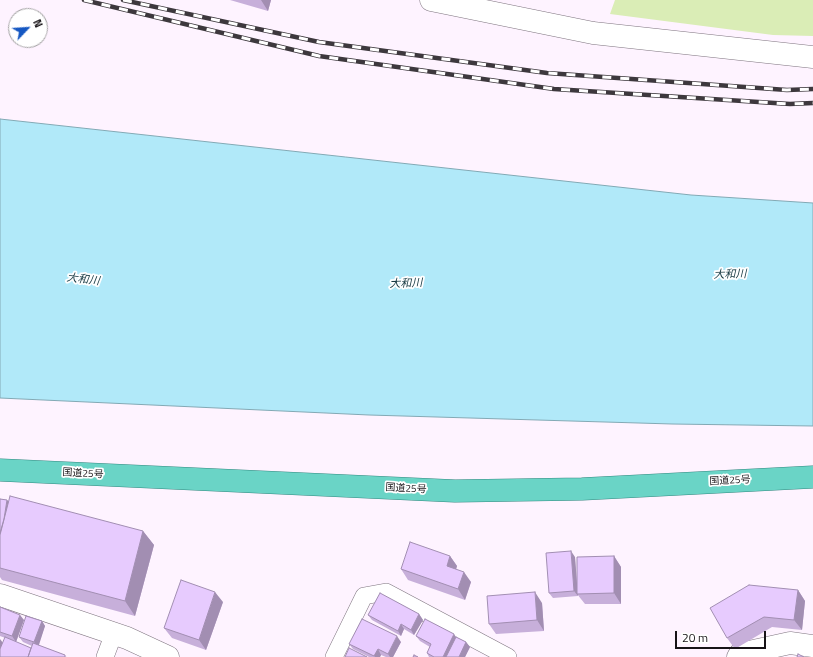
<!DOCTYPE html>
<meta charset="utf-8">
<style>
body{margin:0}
#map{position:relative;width:813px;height:657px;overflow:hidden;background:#fef3ff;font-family:"Titillium Web",sans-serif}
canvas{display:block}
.north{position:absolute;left:8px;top:8px;width:40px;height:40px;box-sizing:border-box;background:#fff;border:1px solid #a2a1a2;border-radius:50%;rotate:65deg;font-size:11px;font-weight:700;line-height:16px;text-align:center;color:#171317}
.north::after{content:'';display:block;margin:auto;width:14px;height:18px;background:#1557c2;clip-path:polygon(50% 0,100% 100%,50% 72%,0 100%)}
.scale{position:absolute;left:675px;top:631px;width:91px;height:18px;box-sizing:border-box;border:2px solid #171317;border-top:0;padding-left:5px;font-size:12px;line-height:14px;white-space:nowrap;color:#171317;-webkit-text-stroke:3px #fff;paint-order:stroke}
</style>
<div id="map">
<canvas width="813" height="657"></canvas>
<div class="north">N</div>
<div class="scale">20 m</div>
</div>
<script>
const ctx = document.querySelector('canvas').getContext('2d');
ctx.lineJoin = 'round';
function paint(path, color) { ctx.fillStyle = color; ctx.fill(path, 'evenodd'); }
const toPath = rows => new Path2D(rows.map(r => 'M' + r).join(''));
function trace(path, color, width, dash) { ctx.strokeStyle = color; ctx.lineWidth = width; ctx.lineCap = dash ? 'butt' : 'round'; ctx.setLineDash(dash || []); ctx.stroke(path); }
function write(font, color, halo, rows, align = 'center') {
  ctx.font = font + ' "Titillium Web","Noto Sans JP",sans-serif'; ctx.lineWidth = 3.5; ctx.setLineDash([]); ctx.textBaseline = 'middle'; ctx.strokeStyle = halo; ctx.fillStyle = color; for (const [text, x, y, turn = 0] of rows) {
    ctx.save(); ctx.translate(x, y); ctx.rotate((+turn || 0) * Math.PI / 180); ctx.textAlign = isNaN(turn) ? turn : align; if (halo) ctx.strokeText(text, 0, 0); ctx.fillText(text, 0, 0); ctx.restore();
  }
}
paint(toPath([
 [615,0,813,0,813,36,773,35,610,14]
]), '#daedb6');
const water = toPath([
 [0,119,691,195,813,203,813,426,672,424,369,415,0,398,0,119]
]);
paint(water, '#b1e9f9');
trace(water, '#83a9b5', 1);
const service = toPath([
 [105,657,114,633],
 [334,657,364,596,386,592,508,657]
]);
const minor = toPath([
 [431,0,593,33,813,57],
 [0,595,127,638,168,657],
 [738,657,740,654,790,643,813,646]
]);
const trunk = toPath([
 [0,470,455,491,582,489,813,477]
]);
trace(service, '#7e747f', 18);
trace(minor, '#7e747f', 23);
trace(trunk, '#348980', 23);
trace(service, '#fff', 17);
trace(minor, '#fff', 22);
trace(trunk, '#6ad4c6', 22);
const rail = toPath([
 [84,0,319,56,554,89,790,104,813,103],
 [123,0,319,42,547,73,787,90,813,89]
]);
trace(rail, '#3d383d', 4.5);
trace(rail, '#fff', 3, [9]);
paint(toPath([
 [230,0,271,0,268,11],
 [0,499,7,500,9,502,143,531,154,545,135,616,2,580,0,577],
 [450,556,457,566,456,569,471,582,465,600,408,580,401,569],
 [614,556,621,567,621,604,585,604,577,594,578,596,553,598,549,593,575,557,577,593],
 [798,590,805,601,802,630,772,627,735,649,727,638],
 [223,602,206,650,172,638,164,628],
 [542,603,544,631,496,634,489,624],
 [0,607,24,620,16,642,0,636],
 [419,614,423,620,414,635,404,629,401,636,372,620,368,615],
 [42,621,45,626,38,645,67,657,3,643,31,648,32,646,23,642,19,637],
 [416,636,456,637,466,642,470,647,465,657,429,657,427,653,430,647,420,641],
 [401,642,393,657,386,657,381,655,380,657,369,657,353,649,349,644]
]), '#c7afda');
paint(toPath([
 [261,0,271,0,268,11],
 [7,500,11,505,2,533],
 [143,531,154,545,135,616,125,601],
 [571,551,575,557,578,596,574,591],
 [450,556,457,566,454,576,447,566],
 [614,556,621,567,621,604,614,593],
 [464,572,471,582,465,600,458,589],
 [798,590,805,601,802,630,794,620],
 [215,592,223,602,206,650,199,640],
 [535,592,542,603,544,631,537,620],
 [419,614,423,620,414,635,411,630],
 [20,615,24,620,16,642,12,636],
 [42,621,45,626,38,648,34,642],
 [401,624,404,629,401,636,398,631],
 [454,634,458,640,449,657,443,657],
 [397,636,401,642,393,657,390,657,388,654],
 [0,639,3,643,0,650],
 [466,642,470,647,465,657,459,657],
 [378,649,381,655,380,657,375,657,374,656]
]), '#a28eb2');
const building = toPath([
 [10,496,143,531,125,601,0,568,0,535,10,496],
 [0,499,7,500,4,519,0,533,0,499],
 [410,542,450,556,447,566,464,572,458,589,401,569,410,542],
 [571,551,574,591,549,593,546,553,571,551],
 [614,556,614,593,577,594,577,557,614,556],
 [181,580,215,592,199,640,164,628,181,580],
 [749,585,798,590,794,620,764,617,727,638,710,608,749,585],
 [535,592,537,620,489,624,487,596,535,592],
 [380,593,419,614,411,630,401,624,398,631,368,615,380,593],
 [0,607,20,615,12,636,0,632,0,607],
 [26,616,42,621,34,642,19,637,26,616],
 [362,619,397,636,388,654,378,649,374,656,349,644,362,619],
 [425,619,454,634,443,657,434,657,427,653,431,644,416,636,425,619],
 [5,637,31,648,28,657,0,657,0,649,5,637],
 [456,637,466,642,459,657,446,657,456,637],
 [33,643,65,655,65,657,28,657,33,643],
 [349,648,367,657,345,657,349,648],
 [798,654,804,657,797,657,798,654],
 [414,655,418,657,413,657,414,655]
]);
paint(building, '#e7cbfe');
trace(building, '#a28eb2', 1);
write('10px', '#171317', '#fff', [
 ["国道25号",83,474,3],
 ["国道25号",730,481,-3],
 ["国道25号",406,489,3]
]);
write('italic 11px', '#173942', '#fff', [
 ["大和川",730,275,-1],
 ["大和川",83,280,7],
 ["大和川",406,284,-2]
]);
</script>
